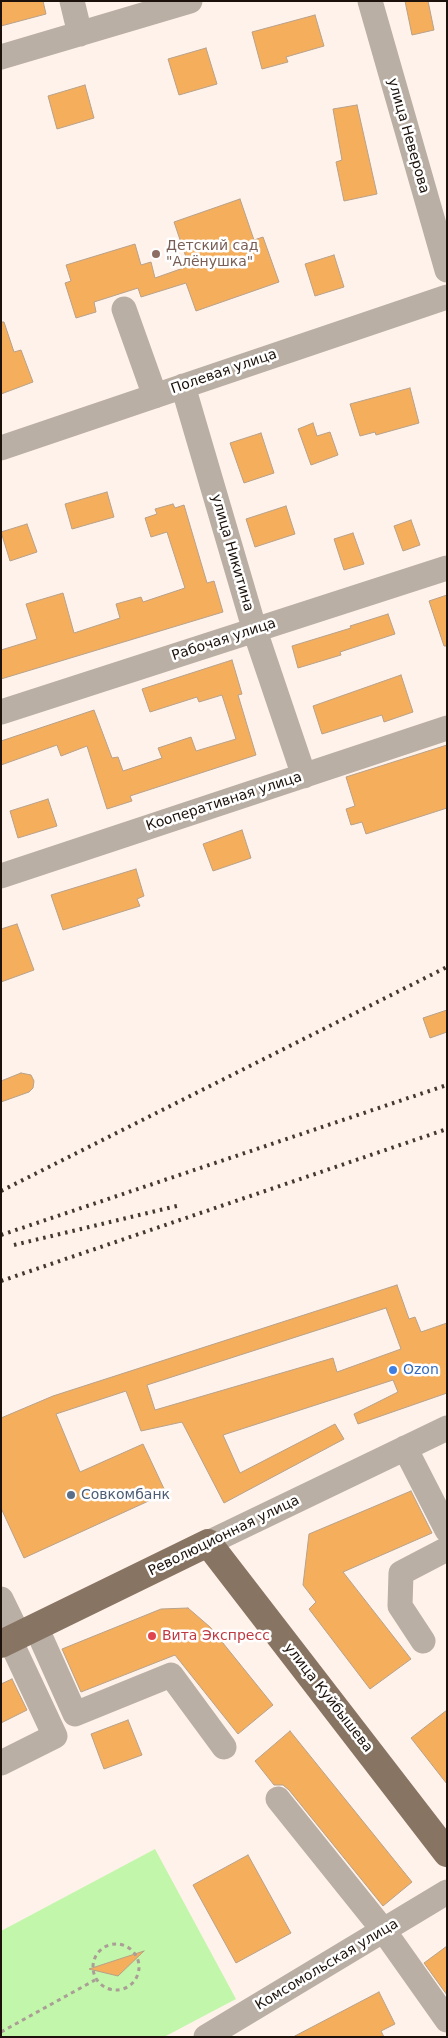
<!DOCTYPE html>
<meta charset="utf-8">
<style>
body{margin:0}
#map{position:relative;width:448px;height:2038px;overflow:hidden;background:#fff2ea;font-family:"DejaVu Sans",sans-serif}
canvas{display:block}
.frame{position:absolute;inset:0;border:2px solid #1c120b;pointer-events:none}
</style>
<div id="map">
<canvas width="448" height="2038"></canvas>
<div class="frame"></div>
</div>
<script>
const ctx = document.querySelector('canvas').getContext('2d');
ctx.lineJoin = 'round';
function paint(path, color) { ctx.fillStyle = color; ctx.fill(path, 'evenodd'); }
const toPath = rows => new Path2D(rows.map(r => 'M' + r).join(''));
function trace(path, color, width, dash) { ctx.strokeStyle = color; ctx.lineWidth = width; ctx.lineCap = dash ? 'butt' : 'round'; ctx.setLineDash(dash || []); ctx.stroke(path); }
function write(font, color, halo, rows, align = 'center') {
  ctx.font = font + ' "DejaVu Sans",sans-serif'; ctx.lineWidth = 5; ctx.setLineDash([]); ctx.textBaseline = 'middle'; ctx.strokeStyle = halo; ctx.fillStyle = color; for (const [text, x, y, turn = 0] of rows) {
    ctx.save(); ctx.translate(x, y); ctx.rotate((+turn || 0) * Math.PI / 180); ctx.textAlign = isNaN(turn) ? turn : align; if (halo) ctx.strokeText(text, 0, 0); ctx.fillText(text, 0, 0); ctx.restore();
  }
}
paint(toPath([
 [155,1849,236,1999,164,2037,1,2037,1,1931]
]), '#c2f7ab');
const building = toPath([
 [1,1,43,1,46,14,1,26,1,1],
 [405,1,428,1,434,30,412,35,405,1],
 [315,15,324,46,286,57,288,62,262,69,252,32,315,15],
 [206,48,217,84,179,95,168,59,206,48],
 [85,85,94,118,57,129,48,96,85,85],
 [357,105,377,194,344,201,336,162,342,160,333,109,357,105],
 [240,199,254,240,263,237,279,282,196,311,186,283,141,297,138,288,94,302,96,312,76,318,65,283,71,281,66,265,135,244,141,265,151,262,155,278,189,266,174,222,240,199],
 [334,255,344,287,315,296,305,264,334,255],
 [1,322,4,322,14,352,21,350,33,382,1,394,1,322],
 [410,388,419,423,376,435,375,432,360,436,350,404,410,388],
 [313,423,317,436,330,432,338,455,311,465,298,429,313,423],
 [261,433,274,473,244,483,230,443,261,433],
 [107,492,114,517,72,529,65,504,107,492],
 [173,504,175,508,184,505,207,583,214,581,223,612,1,679,1,650,37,639,26,604,63,593,74,633,120,618,116,604,141,597,143,602,185,588,167,532,151,537,145,518,157,514,155,509,173,504],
 [286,506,295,534,255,547,246,519,286,506],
 [411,520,420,545,403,551,394,526,411,520],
 [27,524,37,552,10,561,1,532,27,524],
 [353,533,364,564,344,570,334,539,353,533],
 [447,595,447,646,444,646,429,601,447,595],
 [388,614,395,634,340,652,341,655,298,668,292,646,351,628,350,626,388,614],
 [232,660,242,694,238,695,256,755,130,796,132,801,107,809,87,746,61,756,57,745,1,765,1,741,94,710,112,758,118,757,123,771,162,758,158,748,191,737,196,751,236,739,222,695,199,702,197,697,150,712,142,689,232,660],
 [401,675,413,712,384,722,382,715,322,734,313,706,401,675],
 [447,745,447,808,366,834,362,822,351,825,346,809,355,806,346,777,447,745],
 [48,799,57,826,18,838,10,811,48,799],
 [242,830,251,858,213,871,203,844,242,830],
 [136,869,144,896,137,899,140,906,63,930,51,895,136,869],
 [17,924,34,970,1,982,1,929,17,924],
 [447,1010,447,1032,430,1038,423,1018,447,1010],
 [21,1073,31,1075,34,1081,33,1088,29,1092,1,1102,1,1081,21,1073],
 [397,1285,409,1319,415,1317,421,1332,447,1323,447,1393,358,1424,354,1414,398,1392,393,1380,223,1435,240,1473,335,1424,344,1439,224,1503,182,1422,141,1431,126,1391,56,1414,80,1472,143,1444,166,1493,24,1558,1,1508,1,1418,53,1396,397,1285],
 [386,1308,401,1349,337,1372,333,1358,155,1410,147,1385,386,1308],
 [411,1491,432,1533,343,1572,411,1659,370,1689,309,1609,316,1602,303,1585,309,1534,411,1491],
 [188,1608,210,1627,273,1705,238,1734,175,1655,81,1692,62,1649,161,1609,188,1608],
 [12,1679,27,1710,1,1723,1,1684,12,1679],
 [447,1710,447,1784,411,1738,447,1710],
 [128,1720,142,1755,104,1769,91,1734,128,1720],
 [290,1731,412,1882,383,1906,289,1790,283,1785,274,1785,255,1761,290,1731],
 [248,1855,291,1933,236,1963,193,1885,248,1855],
 [447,1946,447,1995,424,1963,447,1946],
 [144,1951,118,1976,89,1969,144,1951],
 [379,1992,395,2024,381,2031,384,2037,293,2037,379,1992]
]);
paint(building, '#f5ae5c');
trace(building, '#b8a18a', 1);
trace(toPath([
 '93 1967a23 23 0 1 1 46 0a23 23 0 1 1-46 0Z',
 [1,2032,95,1980]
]), '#aa9e96', 3, [4, 4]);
trace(toPath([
 [72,1,80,34],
 [370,1,447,270],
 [1,57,190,1],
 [124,309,155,396],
 [183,386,255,631,304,776],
 [1,448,447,297],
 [1,712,447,568],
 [1,876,447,728],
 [405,1448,447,1530],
 [208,1543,447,1428],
 [1,1599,19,1636],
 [36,1627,75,1714,171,1675,224,1747],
 [423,1641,400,1606,401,1573,447,1549],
 [1,1763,55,1736,10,1640],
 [278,1799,384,1931,447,2020],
 [206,2037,447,1892]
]), '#baafa4', 25);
trace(toPath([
 [1,1644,208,1543,447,1853]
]), '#887462', 28);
trace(toPath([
 [1,1191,447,967],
 [1,1235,447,1085],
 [14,1245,181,1205],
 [1,1281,447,1129]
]), '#433931', 4, [2.5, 5]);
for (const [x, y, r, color] of [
 [156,254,5,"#8d6e63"],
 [393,1370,5,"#3f7fe0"],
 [71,1495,5,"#5c6f8a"],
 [152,1636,5,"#e0444e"]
]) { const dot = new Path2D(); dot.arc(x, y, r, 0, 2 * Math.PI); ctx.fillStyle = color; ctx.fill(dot); trace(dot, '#fff', 2); }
write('14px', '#1c120b', '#fff', [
 ["улица Неверова",408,136,74],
 ["Полевая улица",224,372,-19],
 ["улица Никитина",232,553,74],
 ["Рабочая улица",224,640,-18],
 ["Кооперативная улица",224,802,-18],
 ["Революционная улица",224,1536,-26],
 ["улица Куйбышева",328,1698,52],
 ["Комсомольская улица",327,1965,-31]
]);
write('14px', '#785e54', '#fff', [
 ["Детский сад",166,246],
 ["\"Алёнушка\"",166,262]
], 'left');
write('14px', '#366cbe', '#fff', [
 ["Ozon",403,1370]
], 'left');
write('14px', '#4e5e75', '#fff', [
 ["Совкомбанк",81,1495]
], 'left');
write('14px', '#be3a42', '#fff', [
 ["Вита Экспресс",162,1636]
], 'left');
</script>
